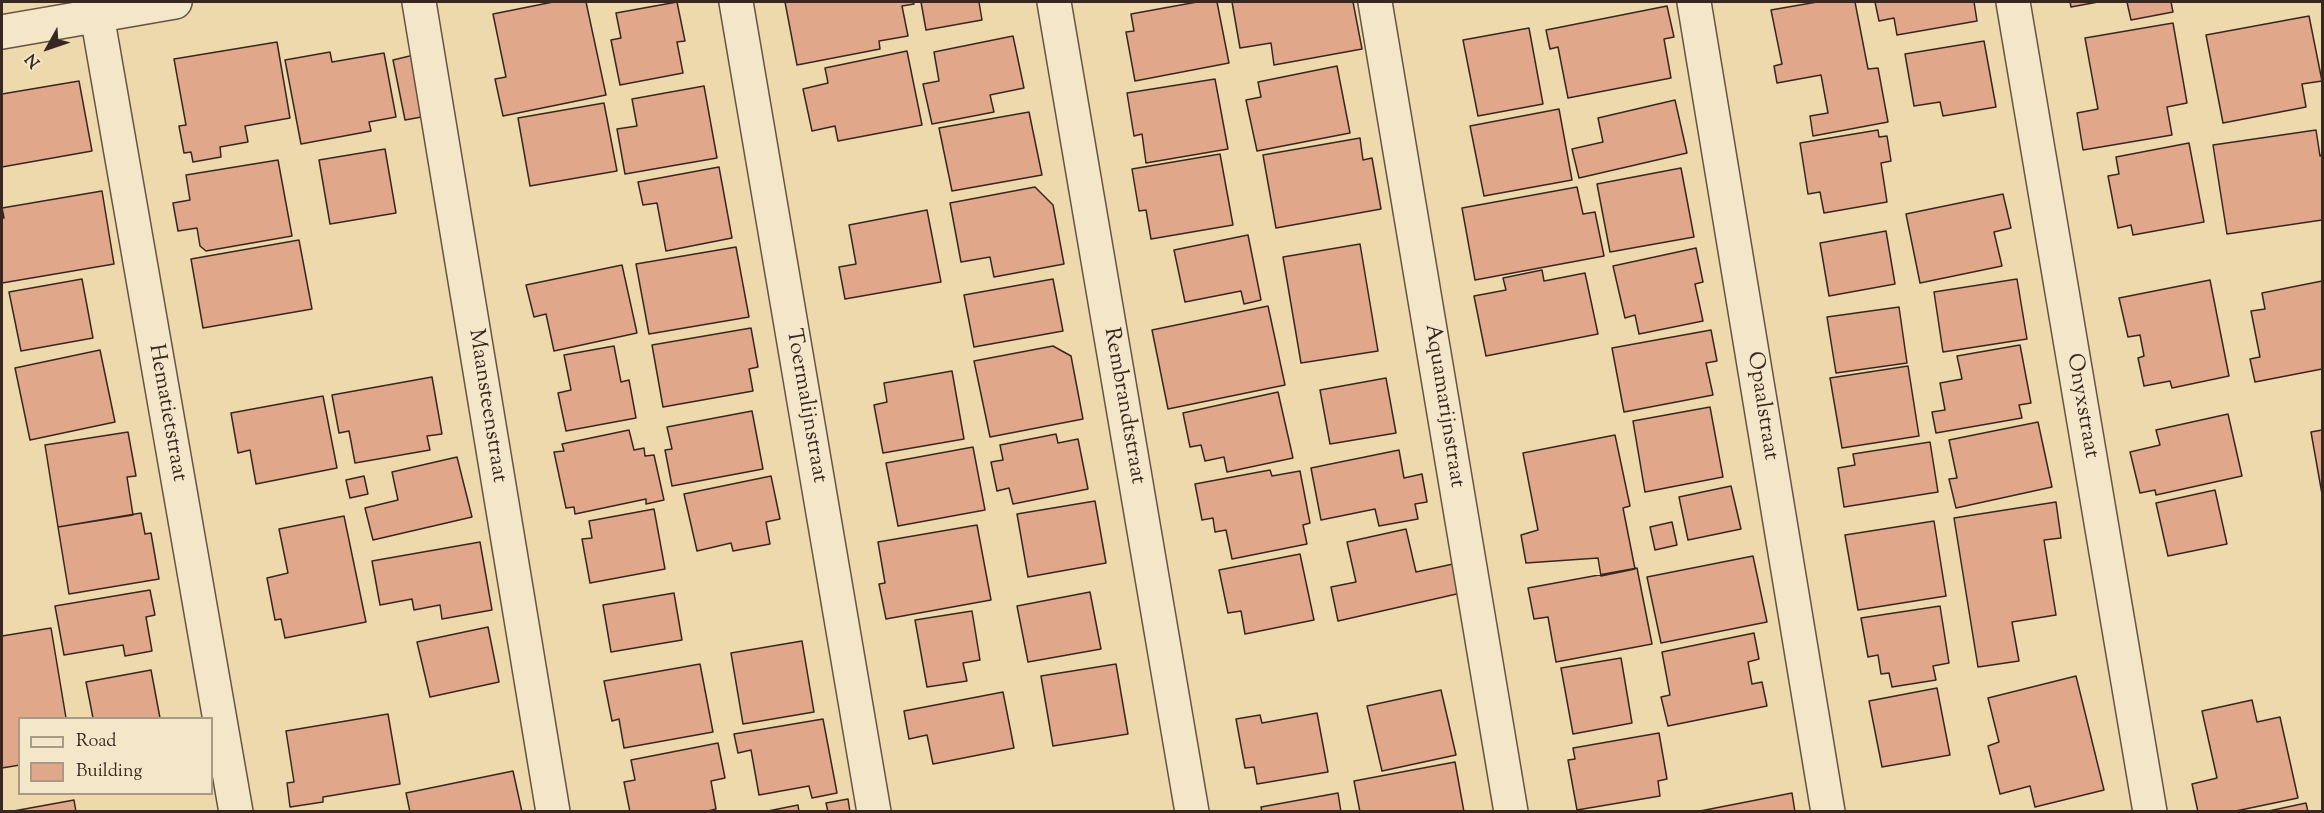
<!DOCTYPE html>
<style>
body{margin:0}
#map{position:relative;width:2324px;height:813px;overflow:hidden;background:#eed9ac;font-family:"Sorts Mill Goudy",serif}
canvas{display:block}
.frame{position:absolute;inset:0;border:3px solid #382720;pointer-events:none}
.legend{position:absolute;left:18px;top:717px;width:195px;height:78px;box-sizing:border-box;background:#f4e6c9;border:2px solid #a99a85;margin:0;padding:8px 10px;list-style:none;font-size:18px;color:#382720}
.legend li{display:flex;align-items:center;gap:12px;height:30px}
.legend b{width:30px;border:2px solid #a99a85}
.north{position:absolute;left:18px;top:18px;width:60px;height:60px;-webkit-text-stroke:4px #f4e6c9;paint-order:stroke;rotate:230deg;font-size:16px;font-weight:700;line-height:24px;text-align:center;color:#382720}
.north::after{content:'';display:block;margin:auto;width:21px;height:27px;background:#382720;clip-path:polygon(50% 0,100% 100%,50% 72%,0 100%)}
</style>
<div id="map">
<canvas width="2324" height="813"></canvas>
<div class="frame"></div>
<ul class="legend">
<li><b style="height:8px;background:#f4e6c9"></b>Road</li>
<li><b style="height:16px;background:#e0a78a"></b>Building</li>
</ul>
<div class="north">N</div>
</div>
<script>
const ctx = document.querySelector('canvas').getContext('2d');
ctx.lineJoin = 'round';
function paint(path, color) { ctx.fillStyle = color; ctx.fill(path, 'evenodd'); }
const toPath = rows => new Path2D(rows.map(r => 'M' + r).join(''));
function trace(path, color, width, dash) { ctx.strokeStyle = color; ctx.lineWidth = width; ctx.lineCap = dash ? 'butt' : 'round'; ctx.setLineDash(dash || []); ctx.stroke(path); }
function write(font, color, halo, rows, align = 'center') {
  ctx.font = font + ' "Sorts Mill Goudy",serif'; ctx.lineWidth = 5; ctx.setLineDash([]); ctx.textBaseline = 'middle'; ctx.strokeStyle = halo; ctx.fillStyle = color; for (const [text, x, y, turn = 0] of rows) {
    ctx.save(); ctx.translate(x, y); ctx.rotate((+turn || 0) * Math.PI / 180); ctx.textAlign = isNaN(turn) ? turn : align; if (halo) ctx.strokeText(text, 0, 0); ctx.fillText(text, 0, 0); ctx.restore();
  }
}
const building = toPath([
 [553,2,586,2,606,95,503,116,495,79,506,77,493,14,553,2],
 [677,2,685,41,677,42,683,73,620,85,611,40,621,38,616,13,677,2],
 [785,2,913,2,914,4,902,6,908,36,879,41,880,49,797,65,785,2],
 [921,2,979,2,982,20,926,30,921,2],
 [1197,2,1217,2,1229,63,1135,81,1126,32,1134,31,1131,14,1197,2],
 [1232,2,1353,2,1362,49,1274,65,1271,43,1240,48,1232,2],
 [1817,2,1855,2,1868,69,1878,68,1888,122,1813,136,1810,116,1828,113,1821,75,1777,83,1774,66,1782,64,1771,10,1817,2],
 [1875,2,1974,2,1977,21,1897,35,1894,18,1879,21,1875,2],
 [2070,2,2098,2,2071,7,2070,2],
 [2127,2,2171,2,2173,12,2131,20,2127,2],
 [1667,6,1674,37,1664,39,1671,78,1568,98,1558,47,1550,49,1546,30,1667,6],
 [2309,16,2322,81,2302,84,2306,107,2223,123,2206,35,2309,16],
 [2173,23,2187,103,2167,107,2172,135,2083,150,2077,113,2098,109,2085,38,2173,23],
 [1529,28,1543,104,1478,116,1463,40,1529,28],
 [1013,36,1024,88,990,95,994,112,932,124,923,84,939,81,934,52,1013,36],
 [1984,41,1996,107,1943,116,1940,102,1914,106,1905,54,1984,41],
 [277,42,290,118,245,126,248,142,220,147,221,157,193,162,191,152,184,153,179,126,186,125,174,59,277,42],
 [907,51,922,125,838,141,835,126,812,131,803,89,828,83,825,68,907,51],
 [330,52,332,62,384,53,396,117,369,122,371,131,301,144,285,60,330,52],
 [414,55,427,116,405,120,393,60,414,55],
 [1337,66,1350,133,1257,151,1246,100,1261,97,1258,82,1337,66],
 [1215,79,1228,149,1146,163,1142,134,1134,136,1127,93,1215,79],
 [79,81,92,151,2,167,2,94,79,81],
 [704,86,717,158,625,174,617,129,637,126,632,99,704,86],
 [1675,100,1687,153,1579,178,1572,149,1603,142,1598,118,1675,100],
 [604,103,617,171,530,186,518,118,604,103],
 [1559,109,1572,180,1484,196,1470,126,1559,109],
 [1029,112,1042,175,952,191,939,128,1029,112],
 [1878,130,1879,137,1887,136,1891,161,1881,163,1887,202,1824,213,1820,192,1808,194,1800,143,1878,130],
 [2316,130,2320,156,2322,155,2322,220,2227,234,2213,145,2316,130],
 [1360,138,1363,160,1372,158,1381,209,1276,228,1263,155,1360,138],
 [2189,143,2204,222,2133,235,2131,225,2118,228,2108,176,2119,174,2116,157,2189,143],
 [385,149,396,213,330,224,319,160,385,149],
 [1220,154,1233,225,1151,239,1146,210,1139,211,1132,169,1220,154],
 [278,160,292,236,206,251,200,246,197,228,178,231,173,203,190,200,186,175,278,160],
 [719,167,732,238,666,251,657,203,643,205,638,182,719,167],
 [1681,168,1694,237,1610,252,1597,184,1681,168],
 [1035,187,1053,205,1064,264,994,277,990,257,961,262,950,203,1035,187],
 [1577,187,1583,214,1595,212,1604,256,1475,280,1462,208,1577,187],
 [102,191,114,264,2,283,2,218,4,218,2,208,102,191],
 [2003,194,2011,228,1994,232,2002,266,1920,283,1906,214,2003,194],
 [927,210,941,282,845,299,839,267,856,264,849,225,927,210],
 [1886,231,1895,284,1829,296,1820,243,1886,231],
 [1248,235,1261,300,1244,304,1241,291,1185,302,1174,250,1248,235],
 [299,240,312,309,203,328,191,259,299,240],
 [1360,244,1378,351,1301,363,1283,257,1360,244],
 [736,247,749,317,649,334,636,264,736,247],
 [1696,248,1703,282,1695,284,1703,321,1639,334,1635,315,1625,318,1613,266,1696,248],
 [622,265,637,333,554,351,546,314,534,317,526,285,622,265],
 [1542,270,1544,281,1585,273,1598,334,1486,356,1474,296,1506,290,1503,278,1542,270],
 [82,279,93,338,21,351,9,292,82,279],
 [1053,279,1063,331,974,347,964,295,1053,279],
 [2017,279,2027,339,1943,352,1934,292,2017,279],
 [2210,280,2229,376,2172,388,2170,381,2144,386,2138,358,2144,356,2140,335,2128,337,2119,298,2210,280],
 [2322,281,2322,369,2255,382,2250,359,2260,357,2251,311,2265,309,2262,293,2322,281],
 [1268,306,1285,385,1168,409,1152,330,1268,306],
 [1899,307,1907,363,1836,373,1827,317,1899,307],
 [751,328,758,367,749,369,753,391,663,407,652,345,751,328],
 [1711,330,1717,361,1706,363,1713,395,1624,412,1612,348,1711,330],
 [2020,345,2031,403,2019,405,2022,418,1936,433,1932,412,1945,410,1940,383,1962,379,1957,356,2020,345],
 [614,346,621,382,629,380,636,418,566,431,558,393,571,390,564,355,614,346],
 [1053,346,1071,356,1083,419,990,437,974,361,1053,346],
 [100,350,115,422,30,440,15,368,100,350],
 [1908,366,1919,436,1842,448,1830,378,1908,366],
 [952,371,964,439,883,453,874,405,887,402,884,383,952,371],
 [432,377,442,434,427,436,430,450,355,463,349,431,339,433,332,395,432,377],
 [1386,378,1396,433,1330,444,1320,390,1386,378],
 [1278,392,1293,458,1227,472,1224,457,1205,461,1201,445,1190,447,1183,413,1278,392],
 [323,396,337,468,256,484,250,450,238,453,231,413,323,396],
 [1710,407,1723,477,1645,492,1633,421,1710,407],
 [752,411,763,469,672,486,665,450,672,449,667,427,752,411],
 [2228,414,2242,476,2156,495,2155,490,2140,493,2130,452,2160,445,2156,430,2228,414],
 [2038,422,2052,487,1956,508,1949,479,1957,478,1949,440,2038,422],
 [629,430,634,450,644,448,645,456,654,455,664,500,646,504,646,499,575,514,574,507,566,508,554,452,564,451,562,444,629,430],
 [2322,430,2322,494,2311,432,2322,430],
 [128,432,136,476,127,477,133,515,58,527,45,445,128,432],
 [1056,434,1058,443,1078,439,1088,489,1013,504,1009,488,997,491,991,462,1003,460,1000,445,1056,434],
 [1615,435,1630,506,1623,508,1635,569,1601,576,1598,558,1526,563,1521,535,1538,530,1523,453,1615,435],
 [1930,442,1938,492,1844,507,1838,468,1855,465,1853,454,1930,442],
 [973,447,985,510,898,526,886,463,973,447],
 [1399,450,1404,478,1422,474,1427,502,1415,504,1418,519,1379,526,1375,509,1321,520,1311,468,1399,450],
 [457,457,472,517,373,540,365,508,398,500,392,472,457,457],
 [1270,470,1272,476,1300,471,1310,523,1303,525,1307,544,1232,559,1226,530,1215,532,1213,518,1202,520,1195,484,1270,470],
 [364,476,368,494,350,498,346,480,364,476],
 [771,476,780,519,766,522,770,544,733,551,731,543,697,551,684,494,771,476],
 [1731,486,1741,529,1688,540,1679,497,1731,486],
 [2215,490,2227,544,2168,556,2156,503,2215,490],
 [1095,501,1106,563,1028,577,1017,514,1095,501],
 [2056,502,2061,538,2044,540,2056,615,2012,622,2019,661,1978,667,1954,518,2056,502],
 [654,509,665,569,590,583,582,539,592,538,589,521,654,509],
 [141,513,145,534,151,533,159,579,69,594,58,527,141,513],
 [344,516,366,622,285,638,281,619,275,620,267,578,288,573,279,529,344,516],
 [1934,521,1946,596,1858,610,1845,535,1934,521],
 [1672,522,1677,545,1655,550,1650,527,1672,522],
 [977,525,991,600,886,619,879,584,885,583,878,542,977,525],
 [1406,529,1416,572,1453,564,1461,593,1338,621,1331,587,1356,582,1347,542,1406,529],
 [480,542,492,610,442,619,440,605,414,610,412,599,380,605,372,561,480,542],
 [1300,554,1314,620,1245,634,1241,611,1228,613,1219,570,1300,554],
 [1753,556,1767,622,1661,643,1647,577,1753,556],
 [1637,568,1652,644,1556,662,1548,617,1534,619,1528,588,1637,568],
 [150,590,155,615,146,617,152,651,125,656,123,645,64,655,55,606,150,590],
 [1090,592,1101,649,1028,662,1017,606,1090,592],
 [674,593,682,640,611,652,603,605,674,593],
 [1940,606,1949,663,1933,666,1936,680,1892,687,1889,673,1881,674,1878,655,1868,657,1861,618,1940,606],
 [972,611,980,660,963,663,967,681,927,687,915,620,972,611],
 [488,627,499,682,430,697,417,642,488,627],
 [51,628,66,718,20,718,20,765,2,768,2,636,51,628],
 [1754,633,1759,659,1748,662,1752,684,1762,682,1767,706,1668,726,1661,697,1670,695,1662,652,1754,633],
 [802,641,814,712,743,724,731,653,802,641],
 [1621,658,1632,723,1573,734,1561,668,1621,658],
 [700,664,713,732,624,748,619,719,612,721,604,681,700,664],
 [1116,664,1128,734,1053,746,1041,676,1116,664],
 [151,670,160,718,93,718,86,682,151,670],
 [2076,676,2104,790,2035,807,2030,786,2000,794,1988,746,1999,742,1988,698,2076,676],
 [1937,688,1950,755,1882,767,1869,701,1937,688],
 [1441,690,1456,755,1382,771,1367,706,1441,690],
 [1003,692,1014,748,933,764,927,735,909,739,904,711,1003,692],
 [2252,700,2257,722,2280,717,2298,798,2231,812,2198,812,2192,784,2217,778,2202,711,2252,700],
 [1317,713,1328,772,1257,784,1254,767,1245,768,1236,719,1260,715,1262,723,1317,713],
 [388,714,400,784,323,797,323,802,290,807,287,783,294,782,286,731,388,714],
 [823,719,837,793,812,798,809,786,759,795,751,750,738,753,734,734,823,719],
 [1659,733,1667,779,1658,781,1660,796,1577,810,1568,760,1575,759,1573,748,1659,733],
 [718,743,725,778,711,781,716,809,704,812,630,812,624,782,635,780,631,760,718,743],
 [1455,762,1464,812,1360,812,1354,781,1455,762],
 [513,771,522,812,410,812,406,793,513,771],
 [1338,793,1341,812,1262,812,1261,807,1338,793],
 [1792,793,1795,812,1695,812,1792,793],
 [848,799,850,812,828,812,826,803,848,799],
 [74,800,76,812,8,812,74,800],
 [2306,803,2308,812,2264,812,2306,803],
 [798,805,799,812,763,812,798,805]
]);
paint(building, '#e0a78a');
trace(building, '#382720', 1.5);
const minor = toPath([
 [419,2,553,812],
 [736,2,874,812],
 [1054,2,1192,812],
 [1375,2,1511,812],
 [1694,2,1828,812],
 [2013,2,2150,812],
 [97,15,236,812],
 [2,32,175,2]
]);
trace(minor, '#665443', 36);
trace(minor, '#f4e6c9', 33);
write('22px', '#382720', '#f4e6c9', [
 ["Maansteenstraat",486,406,81],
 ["Toermalijnstraat",805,406,80],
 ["Rembrandtstraat",1123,406,80],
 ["Aquamarijnstraat",1443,406,81],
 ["Opaalstraat",1761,406,81],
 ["Onyxstraat",2081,406,80],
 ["Hematietstraat",166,413,80]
]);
</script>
